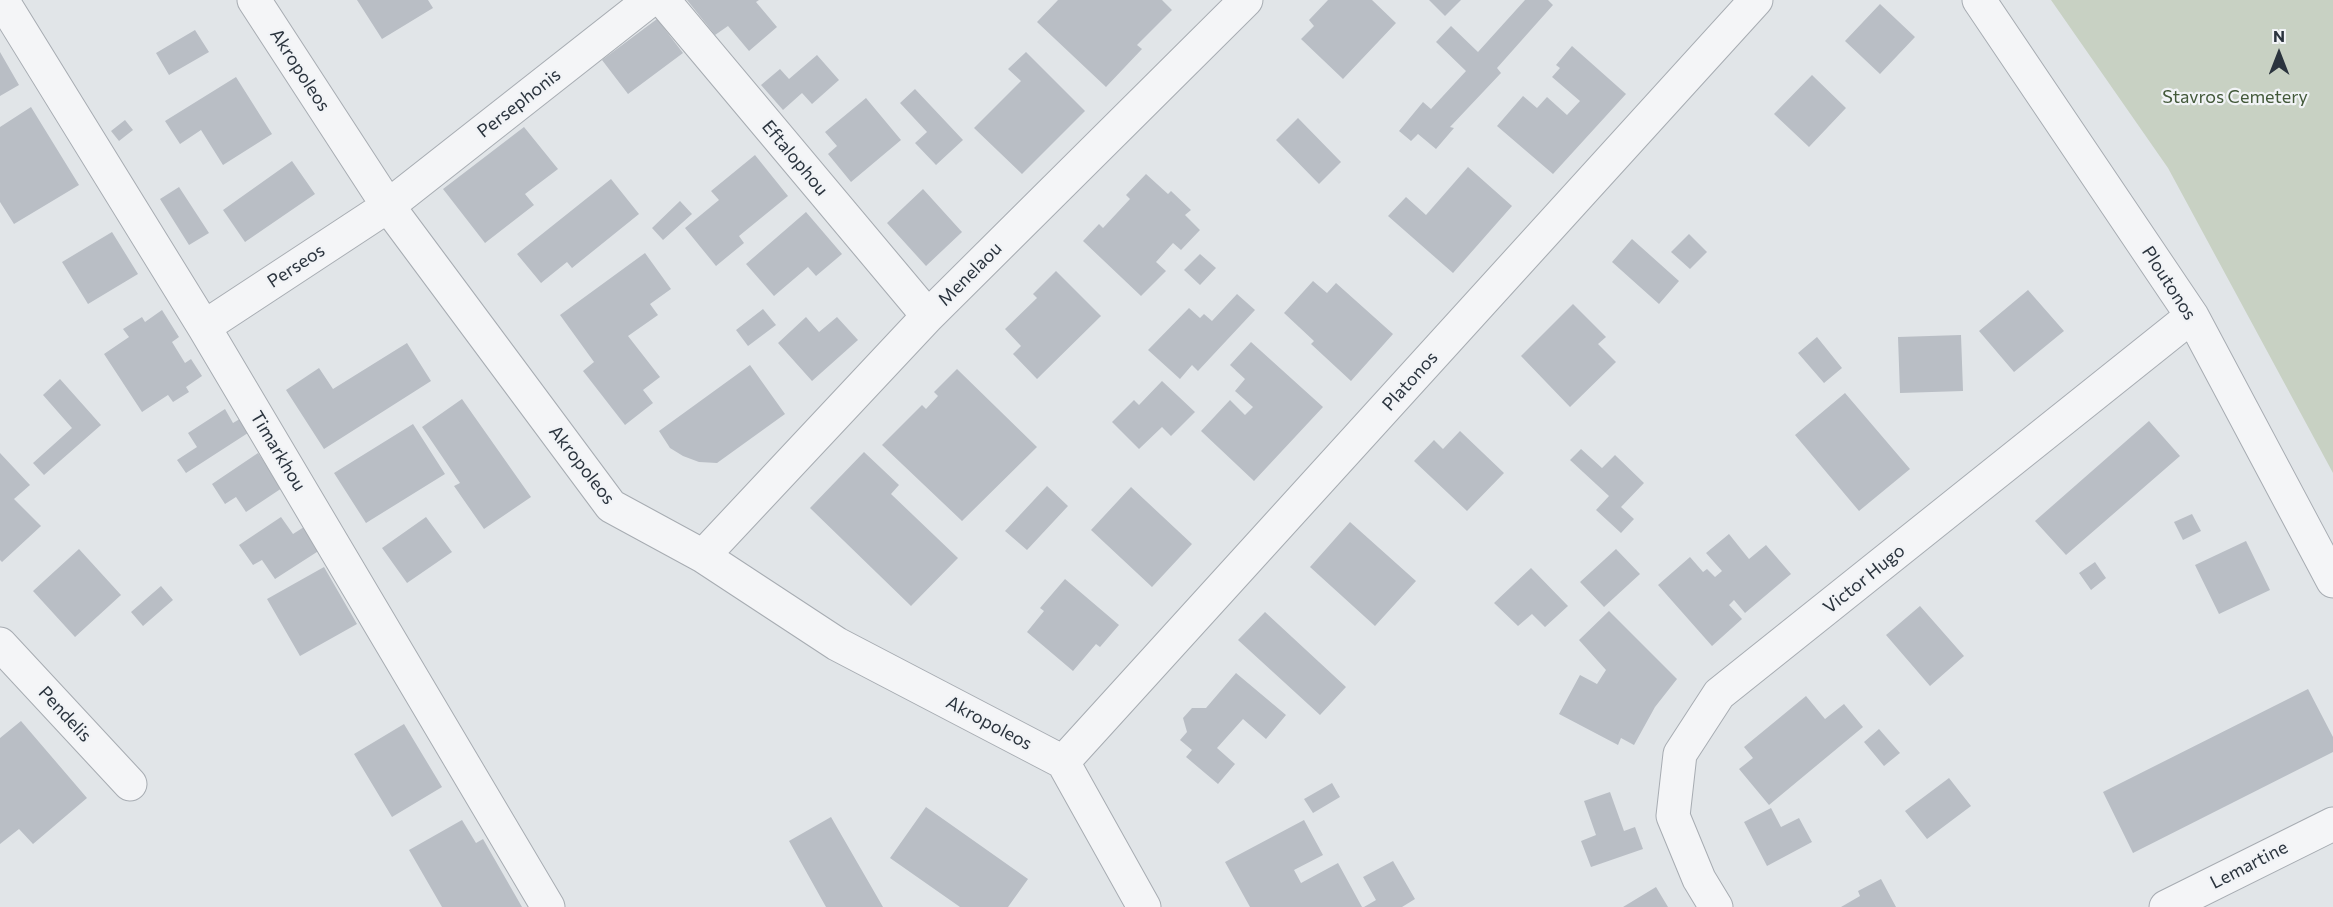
<!DOCTYPE html>
<style>
body{margin:0}
#map{position:relative;width:2333px;height:907px;overflow:hidden;background:#e1e5e8;font-family:Commissioner,sans-serif}
canvas{display:block}
.north{position:absolute;left:2249px;top:24px;width:60px;height:60px;-webkit-text-stroke:4px #f1f3f6;paint-order:stroke;rotate:0deg;font-size:16px;font-weight:700;line-height:24px;text-align:center;color:#2b343e}
.north::after{content:'';display:block;margin:auto;width:21px;height:27px;background:#2b343e;clip-path:polygon(50% 0,100% 100%,50% 72%,0 100%)}
</style>
<div id="map">
<canvas width="2333" height="907"></canvas>
<div class="north">N</div>
</div>
<script>
const ctx = document.querySelector('canvas').getContext('2d');
ctx.lineJoin = 'round';
function paint(path, color) { ctx.fillStyle = color; ctx.fill(path, 'evenodd'); }
const toPath = rows => new Path2D(rows.map(r => 'M' + r).join(''));
function trace(path, color, width, dash) { ctx.strokeStyle = color; ctx.lineWidth = width; ctx.lineCap = dash ? 'butt' : 'round'; ctx.setLineDash(dash || []); ctx.stroke(path); }
function write(font, color, halo, rows, align = 'center') {
  ctx.font = font + ' Commissioner,sans-serif'; ctx.lineWidth = 4.5; ctx.setLineDash([]); ctx.textBaseline = 'middle'; ctx.strokeStyle = halo; ctx.fillStyle = color; for (const [text, x, y, turn = 0] of rows) {
    ctx.save(); ctx.translate(x, y); ctx.rotate((+turn || 0) * Math.PI / 180); ctx.textAlign = isNaN(turn) ? turn : align; if (halo) ctx.strokeText(text, 0, 0); ctx.fillText(text, 0, 0); ctx.restore();
  }
}
paint(toPath([
 [2051,0,2333,0,2333,473,2168,168]
]), '#c8d1c3');
paint(toPath([
 [357,0,428,0,433,8,382,39],
 [687,0,759,0,756,2,777,27,749,51,728,26,715,35],
 [1058,0,1162,0,1172,10,1137,45,1142,49,1106,87,1037,22],
 [1328,0,1372,0,1396,23,1343,79,1301,39,1314,26,1309,20],
 [1429,0,1461,0,1445,16],
 [1525,0,1548,0,1553,5,1497,68,1501,73,1450,127,1454,128,1436,149,1418,134,1411,141,1399,131,1423,102,1431,109,1466,71,1436,42,1451,26,1478,52],
 [1880,4,1915,37,1880,74,1845,41],
 [657,19,683,53,628,94,602,60],
 [195,30,209,52,169,75,156,53],
 [1572,46,1626,94,1553,174,1497,126,1523,96,1537,108,1547,97,1567,115,1580,101,1552,77,1560,68,1556,65],
 [0,52,19,85,0,96],
 [1026,52,1085,111,1022,174,974,128,1021,81,1008,69],
 [817,55,839,80,812,104,802,93,783,110,761,85,780,69,789,79],
 [1812,75,1846,108,1809,147,1774,114],
 [236,77,272,134,223,165,201,130,180,144,165,121],
 [915,89,963,140,936,165,915,143,927,132,900,103],
 [866,98,901,140,851,182,828,154,837,146,825,132],
 [31,107,79,185,14,224,0,202,0,127],
 [1298,118,1341,162,1319,184,1276,140],
 [125,120,133,130,119,141,111,131],
 [524,127,558,169,525,194,534,205,485,243,443,189],
 [755,155,788,196,739,236,744,243,716,266,685,228,719,200,711,191],
 [292,161,315,194,245,242,223,210],
 [1468,167,1512,206,1453,273,1388,216,1406,197,1426,215],
 [1146,174,1168,194,1171,191,1191,210,1185,215,1200,230,1181,250,1173,243,1156,262,1166,271,1141,296,1083,241,1099,224,1103,228,1130,199,1126,195],
 [611,179,639,214,572,268,567,262,541,283,517,254],
 [179,187,209,233,189,245,160,199],
 [923,189,962,232,926,266,887,223],
 [680,201,692,214,663,240,652,228],
 [806,212,842,254,816,276,808,267,774,296,746,264],
 [112,232,138,274,88,304,62,262],
 [1689,234,1707,252,1690,269,1671,252],
 [1632,239,1679,281,1659,304,1612,262],
 [645,253,671,289,650,304,658,315,628,336,660,377,643,390,653,403,625,425,583,371,594,362,560,315],
 [1200,254,1216,268,1200,285,1184,270],
 [1056,271,1101,316,1037,379,1013,354,1021,346,1005,329,1037,298,1033,294],
 [1313,281,1327,293,1336,283,1393,334,1351,381,1311,344,1314,341,1284,313],
 [2028,290,2064,331,2014,372,1979,331],
 [1237,294,1255,310,1198,371,1192,365,1180,379,1148,350,1189,308,1200,318,1204,314,1212,321],
 [1573,304,1606,337,1598,344,1616,362,1570,407,1521,356],
 [763,309,776,325,748,346,736,330],
 [162,310,179,337,172,342,185,363,191,359,202,376,186,387,189,392,173,402,168,395,142,412,104,354,129,337,123,329,142,317,145,322],
 [806,317,819,332,837,317,858,340,812,381,778,343],
 [1961,335,1963,391,1900,393,1898,337],
 [1817,337,1842,368,1824,383,1798,353],
 [1251,342,1323,407,1254,481,1201,431,1230,400,1245,415,1253,407,1235,391,1245,379,1230,365],
 [407,343,431,381,324,449,286,390,319,368,333,389],
 [750,365,785,414,717,463,699,462,683,456,670,448,659,431],
 [957,369,1037,447,962,521,882,445,922,405,926,409,938,396,934,392],
 [60,379,101,425,44,475,33,463,72,428,43,395],
 [1162,381,1195,412,1171,436,1162,427,1139,449,1112,422,1134,400,1139,405],
 [1845,393,1910,469,1859,511,1795,435],
 [462,399,531,497,484,529,454,486,460,483,422,427],
 [225,409,233,423,243,417,251,431,186,473,177,460,197,447,188,433],
 [2149,421,2180,456,2066,555,2035,521],
 [413,424,445,474,366,523,334,473],
 [1460,431,1504,473,1467,511,1414,461,1434,440,1443,449],
 [1581,449,1602,468,1615,455,1644,483,1621,507,1634,519,1621,533,1596,510,1609,496,1570,460],
 [864,452,899,485,891,494,958,558,911,606,810,508],
 [0,453,30,485,14,499,41,526,2,562,0,560],
 [258,453,282,488,246,512,236,497,225,504,212,484],
 [1047,486,1068,506,1027,550,1005,531],
 [1131,487,1192,544,1152,587,1091,530],
 [2192,514,2201,531,2183,540,2174,522],
 [281,517,293,534,304,527,320,550,275,579,262,560,253,565,239,545],
 [426,517,452,552,407,583,382,548],
 [1350,522,1416,581,1375,626,1310,567],
 [1729,534,1749,559,1766,545,1791,574,1745,613,1734,600,1729,605,1742,619,1712,646,1658,585,1690,557,1703,572,1707,569,1715,577,1722,571,1706,553],
 [2246,541,2270,590,2219,614,2195,565],
 [79,549,121,595,75,637,33,591],
 [1616,549,1640,574,1604,607,1580,582],
 [2095,562,2106,578,2091,590,2079,573],
 [324,567,357,624,300,656,267,599],
 [1531,568,1568,606,1545,627,1532,614,1518,626,1494,603],
 [1065,579,1119,625,1100,647,1096,644,1073,671,1027,632,1044,611,1040,608],
 [161,586,173,600,143,626,131,612],
 [1920,606,1964,656,1930,686,1886,635],
 [1609,611,1677,679,1655,707,1634,745,1621,738,1618,745,1559,714,1580,675,1597,684,1606,670,1579,640],
 [1265,612,1346,687,1320,715,1238,640],
 [1236,673,1286,715,1266,739,1243,719,1217,748,1235,764,1218,784,1186,757,1192,750,1180,740,1187,732,1183,718,1192,708,1206,708],
 [2308,689,2333,737,2333,752,2133,853,2103,792],
 [1806,696,1825,719,1844,704,1863,727,1769,805,1739,769,1753,758,1744,747],
 [21,721,87,798,33,844,19,829,0,844,0,738],
 [404,724,442,787,392,817,354,754],
 [1879,729,1900,753,1884,766,1864,742],
 [1949,778,1971,806,1927,839,1905,811],
 [1332,783,1340,797,1313,813,1304,799],
 [1610,792,1624,831,1635,827,1643,849,1591,867,1581,841,1596,835,1584,801],
 [926,807,1028,879,1008,907,960,907,890,858],
 [1771,808,1781,827,1799,818,1812,842,1767,866,1744,822],
 [831,817,883,907,826,907,789,841],
 [462,820,476,843,483,839,522,907,442,907,409,850],
 [1304,820,1323,855,1294,870,1301,883,1338,863,1362,907,1250,907,1225,862],
 [1393,861,1415,899,1402,907,1364,907,1376,900,1363,877],
 [1881,879,1896,907,1841,907,1860,896,1858,891],
 [1656,887,1668,907,1623,907]
]), '#b9bec5');
const minor = toPath([
 [2,0,204,327,548,907],
 [254,0,388,206,611,506,703,556,837,644,1063,762],
 [663,0,928,316],
 [1979,0,2192,316,2333,581],
 [204,327,388,206,650,0],
 [703,556,928,316,1246,0],
 [0,644,130,784],
 [1063,762,1756,0],
 [1063,762,1144,907],
 [1716,907,1699,879,1673,816,1680,754,1719,694,2192,316],
 [2166,907,2333,824]
]);
trace(minor, '#a7acb2', 35);
trace(minor, '#f4f5f7', 33);
write('18px', '#2b343e', '#f1f3f6', [
 ["Akropoleos",300,70,57],
 ["Persephonis",519,103,-38],
 ["Eftalophou",795,158,50],
 ["Perseos",296,266,-33],
 ["Menelaou",970,274,-45],
 ["Ploutonos",2169,283,57],
 ["Platonos",1410,381,-48],
 ["Timarkhou",278,451,59],
 ["Akropoleos",582,465,52],
 ["Victor Hugo",1864,579,-39],
 ["Pendelis",65,714,47],
 ["Akropoleos",989,723,28],
 ["Lemartine",2249,865,-27]
]);
write('18px', '#43593a', '#f1f3f6', [
 ["Stavros Cemetery",2235,97]
]);
</script>
